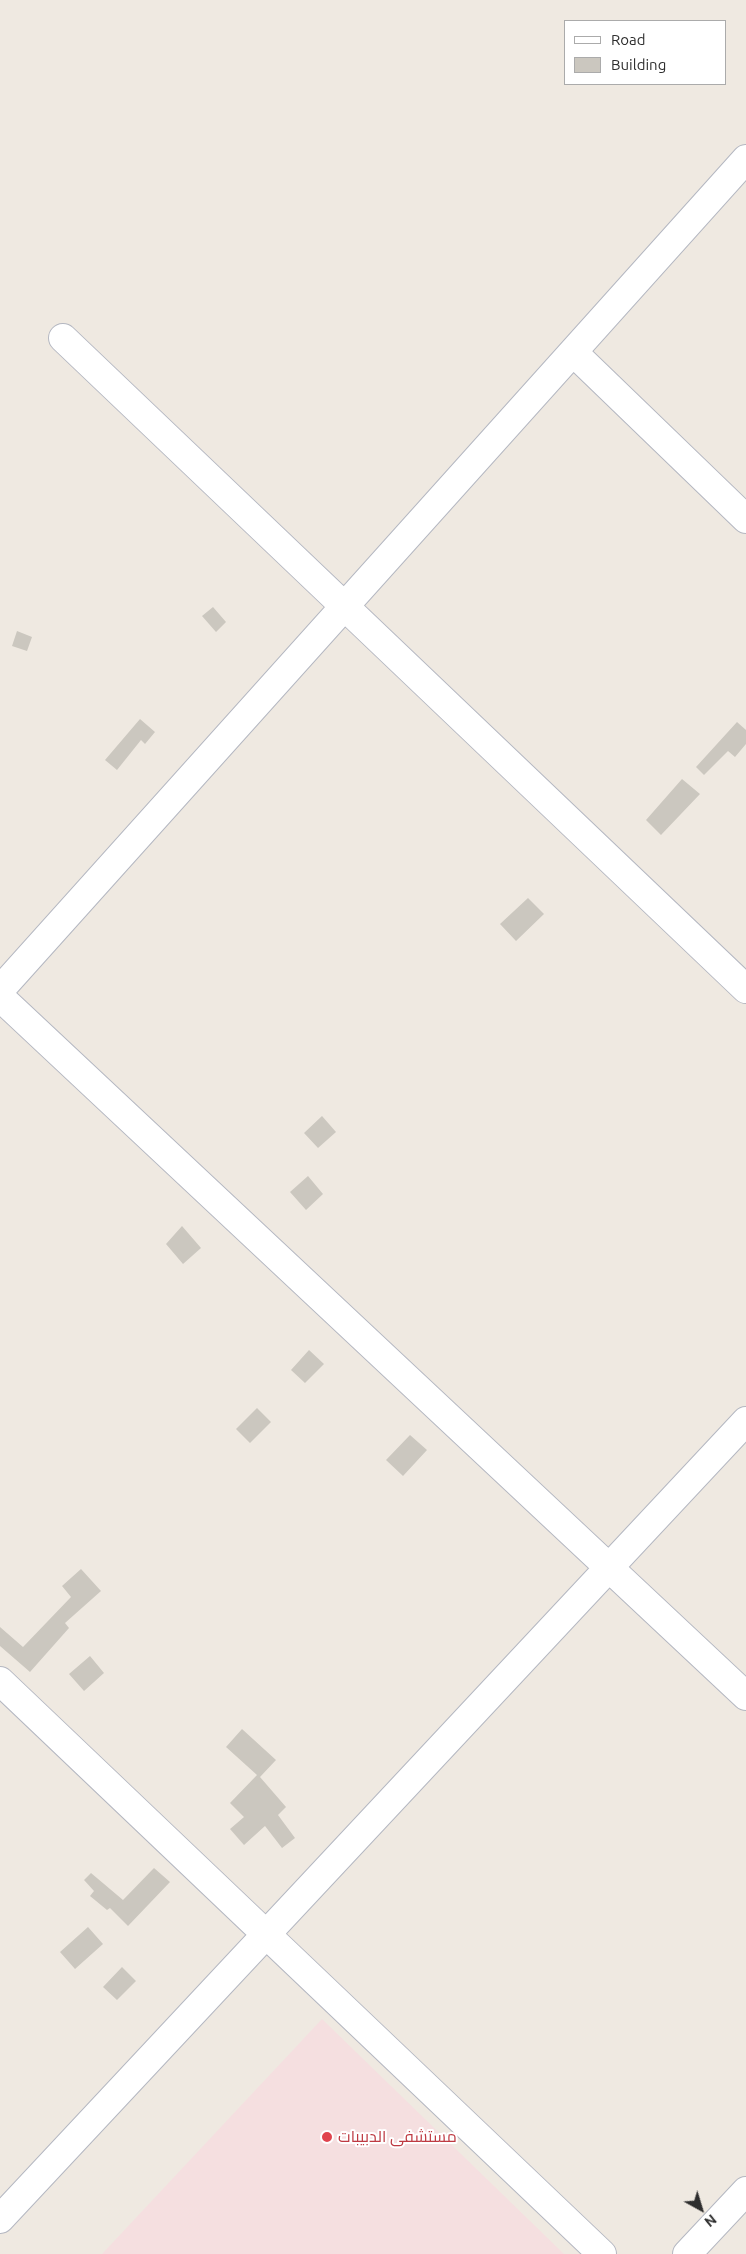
<!DOCTYPE html>
<meta charset="utf-8">
<style>
body{margin:0}
#map{position:relative;width:746px;height:2254px;overflow:hidden;background:#efe9e1;font-family:Ubuntu,sans-serif}
canvas{display:block}
.legend{position:absolute;left:564px;top:20px;width:162px;height:65px;box-sizing:border-box;background:#fff;border:1px solid #ababab;margin:0;padding:6px 9px;list-style:none;font-size:15px;color:#2e2e2e}
.legend li{display:flex;align-items:center;gap:10px;height:25px}
.legend b{width:25px;border:1px solid #ababab}
.north{position:absolute;left:676px;top:2184px;width:50px;height:50px;-webkit-text-stroke:4px #fff;paint-order:stroke;rotate:141deg;font-size:14px;font-weight:700;line-height:20px;text-align:center;color:#2e2e2e}
.north::after{content:'';display:block;margin:auto;width:18px;height:22px;background:#2e2e2e;clip-path:polygon(50% 0,100% 100%,50% 72%,0 100%)}
</style>
<div id="map">
<canvas width="746" height="2254"></canvas>
<ul class="legend">
<li><b style="height:6px;background:#fff"></b>Road</li>
<li><b style="height:14px;background:#cbc7bf"></b>Building</li>
</ul>
<div class="north">N</div>
</div>
<script>
const ctx = document.querySelector('canvas').getContext('2d');
ctx.lineJoin = 'round';
function paint(path, color) { ctx.fillStyle = color; ctx.fill(path, 'evenodd'); }
const toPath = rows => new Path2D(rows.map(r => 'M' + r).join(''));
function trace(path, color, width, dash) { ctx.strokeStyle = color; ctx.lineWidth = width; ctx.lineCap = dash ? 'butt' : 'round'; ctx.setLineDash(dash || []); ctx.stroke(path); }
function write(font, color, halo, rows, align = 'center') {
  ctx.font = font + ' Ubuntu,Cairo,sans-serif'; ctx.lineWidth = 4; ctx.setLineDash([]); ctx.textBaseline = 'middle'; ctx.strokeStyle = halo; ctx.fillStyle = color; for (const [text, x, y, turn = 0] of rows) {
    ctx.save(); ctx.translate(x, y); ctx.rotate((+turn || 0) * Math.PI / 180); ctx.textAlign = isNaN(turn) ? turn : align; if (halo) ctx.strokeText(text, 0, 0); ctx.fillText(text, 0, 0); ctx.restore();
  }
}
paint(toPath([
 [322,2019,564,2254,102,2254]
]), '#f5dfe0');
paint(toPath([
 [213,607,226,622,216,632,202,616],
 [17,631,32,637,27,651,12,646],
 [140,719,155,732,145,744,141,740,117,770,105,760],
 [737,722,746,730,746,744,735,757,728,751,704,775,696,767],
 [682,779,700,794,661,835,646,820],
 [528,898,544,914,516,941,500,924],
 [322,1116,336,1132,318,1148,304,1133],
 [308,1176,323,1194,306,1210,290,1192],
 [182,1226,201,1248,183,1264,166,1244],
 [309,1350,324,1364,305,1383,291,1370],
 [257,1408,271,1422,250,1443,236,1429],
 [410,1435,427,1450,403,1476,386,1460],
 [81,1569,101,1591,65,1623,69,1628,30,1672,0,1646,0,1627,23,1647,71,1597,62,1586],
 [90,1656,104,1673,84,1691,69,1674],
 [242,1729,276,1760,260,1777,286,1807,278,1815,295,1838,282,1848,265,1826,244,1845,230,1829,244,1817,230,1803,257,1775,226,1747],
 [154,1868,170,1882,128,1926,110,1908,107,1910,90,1896,94,1891,84,1880,91,1873,123,1900],
 [88,1927,103,1944,75,1969,60,1952],
 [122,1967,136,1981,117,2000,103,1987]
]), '#cbc7bf');
const minor = toPath([
 [63,338,746,989],
 [573,352,746,519],
 [0,990,746,159],
 [0,997,746,1696],
 [0,1681,602,2254],
 [0,2219,746,1421],
 [687,2254,746,2191]
]);
trace(minor, '#b4b7c1', 30);
trace(minor, '#fff', 28);
for (const [x, y, r, color] of [
 [327,2137,6,"#e0444e"]
]) { const dot = new Path2D(); dot.arc(x, y, r, 0, 2 * Math.PI); ctx.fillStyle = color; ctx.fill(dot); trace(dot, '#fff', 2); }
write('16px', '#be3a42', '#fff', [
 ["مستشفى الدبيبات",338,2137]
], 'left');
</script>
